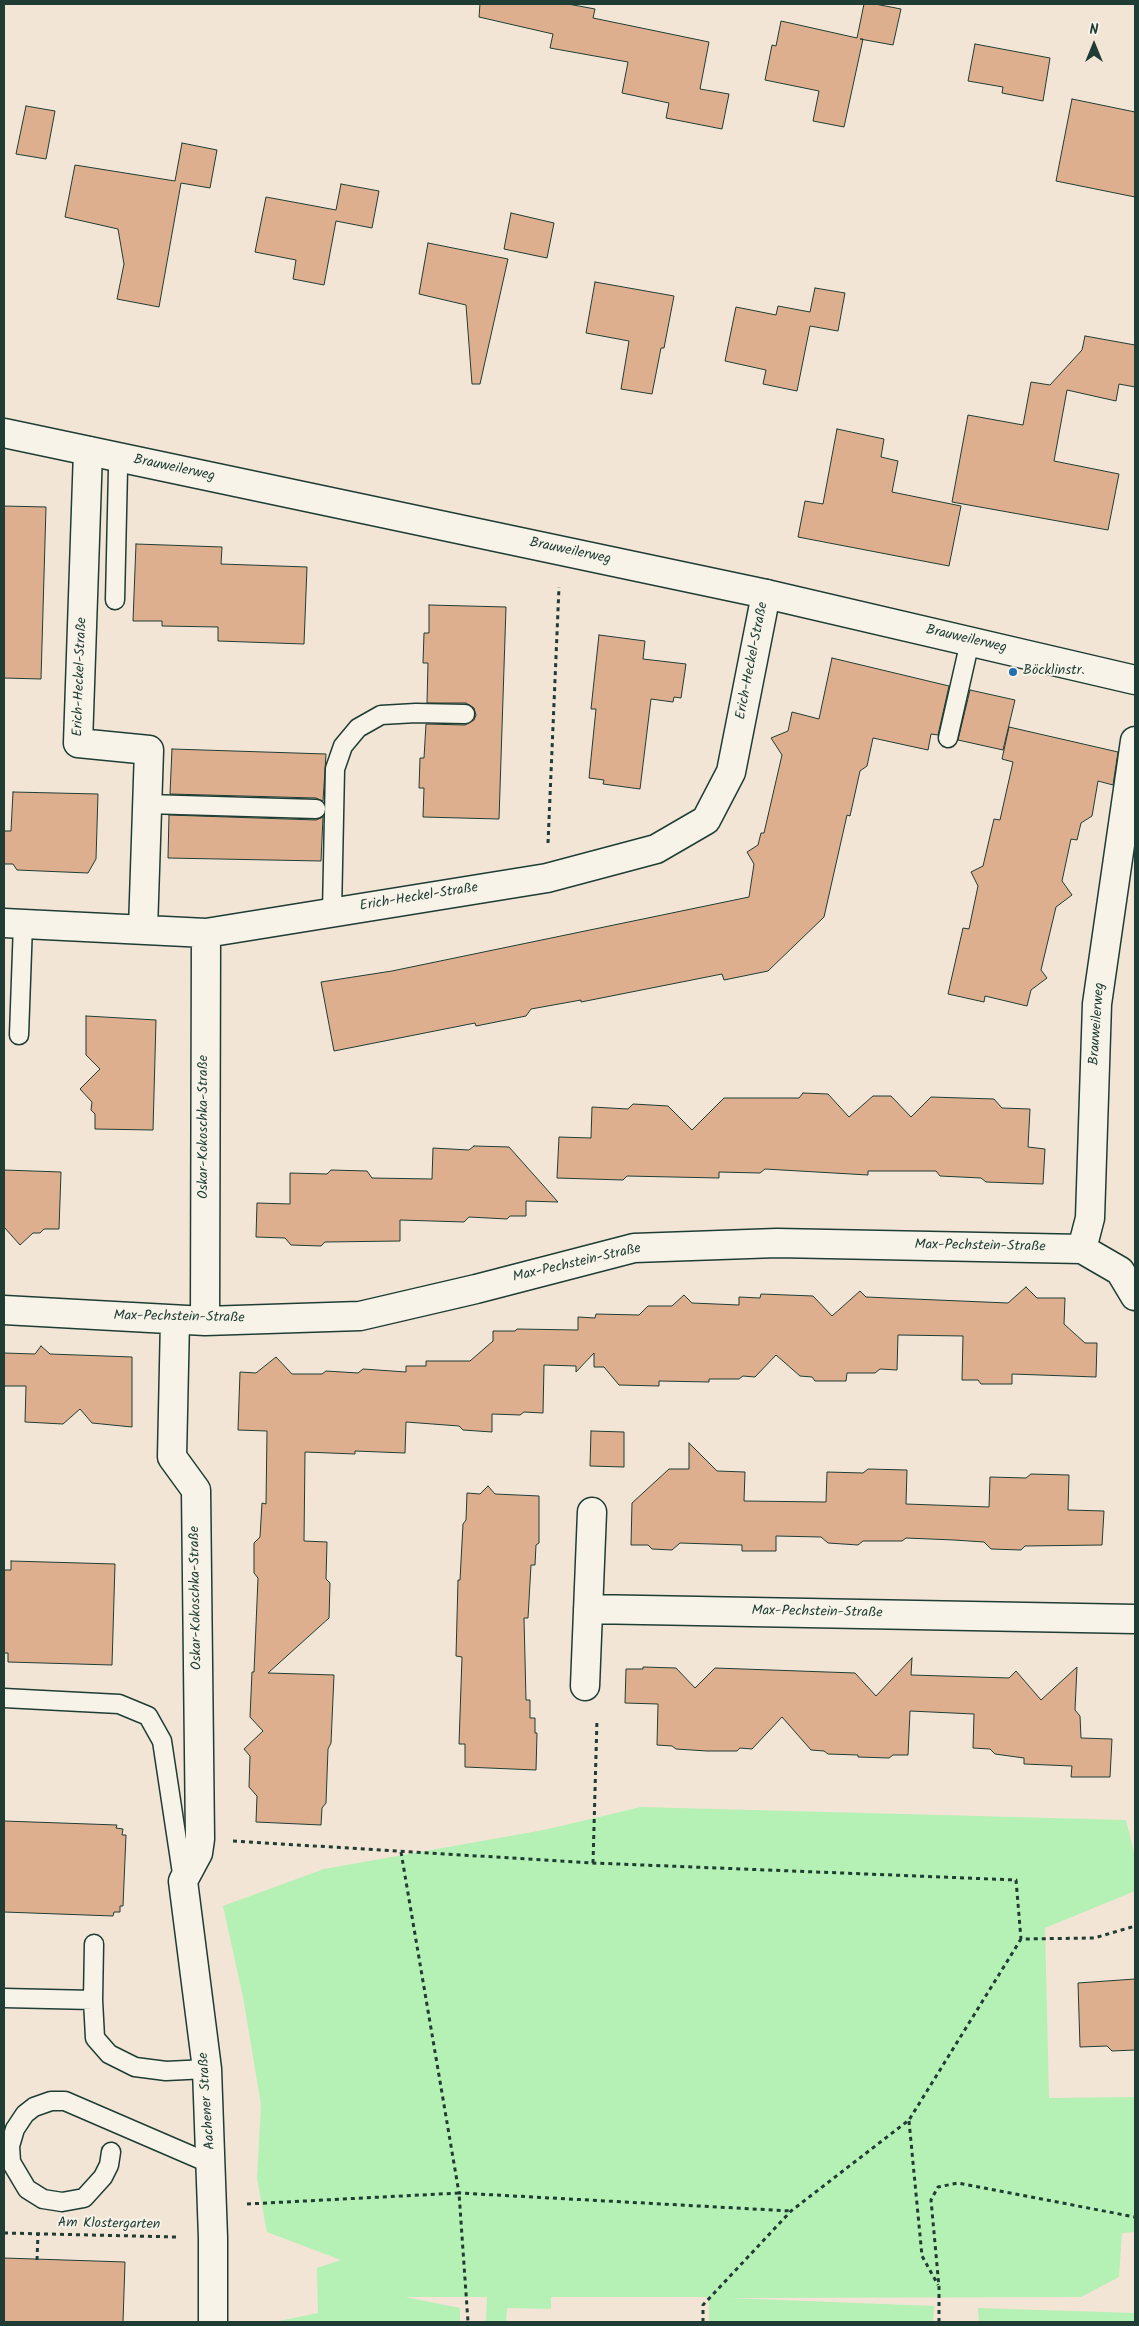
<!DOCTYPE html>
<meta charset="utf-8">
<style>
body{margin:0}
#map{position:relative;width:1139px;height:2326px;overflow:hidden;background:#f2e5d6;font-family:Kalam,sans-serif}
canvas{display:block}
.frame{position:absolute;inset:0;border:5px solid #1f3d34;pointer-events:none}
.north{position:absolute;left:1069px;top:20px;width:50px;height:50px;-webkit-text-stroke:4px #f7f3e8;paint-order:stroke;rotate:0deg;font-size:14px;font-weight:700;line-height:20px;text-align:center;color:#1f3d34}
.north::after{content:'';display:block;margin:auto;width:18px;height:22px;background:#1f3d34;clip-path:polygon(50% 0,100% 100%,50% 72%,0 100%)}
</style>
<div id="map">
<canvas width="1139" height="2326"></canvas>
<div class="frame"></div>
<div class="north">N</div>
</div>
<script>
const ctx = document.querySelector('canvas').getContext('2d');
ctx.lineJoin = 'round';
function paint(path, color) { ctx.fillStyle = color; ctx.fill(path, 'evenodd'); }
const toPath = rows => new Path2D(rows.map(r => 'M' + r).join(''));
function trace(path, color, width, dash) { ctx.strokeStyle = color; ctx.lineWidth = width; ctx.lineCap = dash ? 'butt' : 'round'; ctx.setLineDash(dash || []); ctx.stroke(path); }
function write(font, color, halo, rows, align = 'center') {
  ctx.font = font + ' Kalam,sans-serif'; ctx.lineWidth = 4; ctx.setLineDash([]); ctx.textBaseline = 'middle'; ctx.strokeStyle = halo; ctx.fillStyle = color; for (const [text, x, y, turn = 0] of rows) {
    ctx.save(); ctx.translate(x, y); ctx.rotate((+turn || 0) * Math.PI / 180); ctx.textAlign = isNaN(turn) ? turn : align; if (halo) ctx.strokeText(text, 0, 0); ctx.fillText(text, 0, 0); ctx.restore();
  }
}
paint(toPath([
 [641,1807,1126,1820,1135,1857,1135,1891,1045,1928,1049,2098,1135,2097,1135,2232,1122,2233,1119,2277,1081,2297,729,2298,934,2306,933,2322,709,2322,709,2297,551,2297,551,2309,507,2308,506,2322,486,2322,487,2297,405,2297,460,2308,460,2322,274,2322,318,2313,317,2268,341,2260,267,2232,257,2179,261,2105,243,1997,223,1906,324,1869,544,1830],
 [978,2308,1135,2313,1135,2322,979,2322]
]), '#b5f0b4');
const building = toPath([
 [480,4,568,4,595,9,593,18,709,42,700,89,729,94,722,129,666,118,669,103,622,93,628,62,550,48,553,34,479,17,480,4],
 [864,4,875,4,901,9,893,45,860,39,863,39,844,127,813,121,819,91,765,80,772,45,776,46,781,21,857,38,864,4],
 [975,44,1050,58,1043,101,1002,93,1003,87,968,81,975,44],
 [1072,99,1135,112,1135,197,1056,181,1072,99],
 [26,106,55,111,46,159,16,154,26,106],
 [182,143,217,150,210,188,181,183,159,307,117,299,124,264,118,229,65,217,75,165,175,181,182,143],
 [341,184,379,191,372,228,336,221,324,285,293,279,296,260,255,252,266,197,336,210,341,184],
 [511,213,554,223,547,258,504,249,511,213],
 [428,243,508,259,480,384,472,384,466,305,419,294,428,243],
 [595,282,674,296,664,348,661,348,652,394,621,389,629,341,586,333,595,282],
 [815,288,845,293,838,331,810,326,797,391,763,384,766,370,725,361,736,307,776,315,778,306,810,312,815,288],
 [1085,336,1135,345,1135,387,1119,384,1116,401,1067,390,1054,461,1119,474,1108,530,952,502,968,415,1023,425,1031,382,1050,385,1082,350,1085,336],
 [837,429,884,439,881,457,898,461,892,492,961,506,949,566,798,537,805,501,823,504,837,429],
 [4,506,46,507,41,679,4,678,4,506],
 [136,544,222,547,221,564,307,567,304,644,218,641,218,627,162,626,162,621,133,621,136,544],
 [429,605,506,607,499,819,423,817,424,788,419,788,420,758,424,758,426,724,465,725,474,720,476,715,474,708,466,703,427,703,428,663,423,663,424,633,429,633,429,605],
 [599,635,645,641,643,659,686,664,681,698,674,697,673,702,651,699,640,789,603,784,604,780,589,778,596,709,591,709,599,635],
 [832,658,949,686,938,735,931,734,928,750,873,738,867,766,860,771,850,816,847,815,824,917,768,971,724,980,722,974,581,1002,581,1000,531,1009,526,1016,476,1026,475,1023,334,1051,321,982,392,971,749,897,754,864,747,852,758,845,761,833,764,833,782,755,771,738,788,731,792,712,819,719,832,658],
 [970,690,1015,700,1003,750,958,740,970,690],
 [1009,727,1118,752,1113,785,1098,781,1092,816,1081,823,1077,840,1071,839,1062,881,1072,895,1056,907,1041,970,1047,978,1031,990,1027,1006,985,996,984,1002,948,994,963,928,969,929,978,886,971,872,983,866,994,819,1000,820,1013,762,1002,759,1009,727],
 [172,749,326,754,323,801,316,798,170,794,172,749],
 [13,792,98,794,96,859,88,873,17,870,13,864,4,864,4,831,11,831,13,792],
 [169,815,316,820,323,817,321,861,168,858,169,815],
 [86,1016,156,1020,153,1130,95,1129,95,1114,91,1110,92,1102,80,1089,100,1069,86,1055,86,1016],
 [803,1093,828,1094,849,1117,873,1096,891,1096,911,1117,931,1097,994,1099,1002,1108,1030,1109,1028,1147,1045,1149,1043,1184,986,1182,981,1178,940,1176,936,1171,868,1171,868,1175,765,1169,760,1173,719,1172,719,1178,627,1176,623,1180,557,1178,559,1137,591,1138,592,1107,628,1109,633,1104,668,1106,692,1130,724,1098,799,1098,803,1093],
 [474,1146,509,1147,558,1202,526,1201,526,1216,510,1216,507,1219,469,1217,464,1222,400,1220,400,1241,325,1242,321,1246,291,1245,285,1238,256,1237,257,1203,290,1204,290,1173,327,1174,331,1170,367,1171,372,1178,432,1179,433,1148,469,1150,474,1146],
 [4,1170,61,1172,59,1229,44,1229,40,1233,33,1233,20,1245,4,1227,4,1170],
 [1026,1287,1037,1298,1065,1298,1064,1324,1085,1343,1097,1343,1096,1377,1012,1374,1012,1384,981,1384,978,1380,962,1380,963,1336,898,1335,897,1370,880,1369,875,1373,847,1373,846,1381,815,1381,812,1377,800,1376,776,1355,755,1377,743,1376,739,1379,709,1379,709,1382,659,1381,659,1386,619,1385,604,1367,594,1367,594,1353,576,1372,576,1366,544,1365,543,1413,524,1412,520,1415,492,1414,492,1432,463,1430,459,1426,406,1422,405,1453,355,1451,355,1454,305,1452,304,1541,327,1542,326,1579,330,1583,329,1618,268,1673,334,1675,331,1743,328,1749,326,1803,322,1808,321,1825,256,1822,257,1796,249,1787,250,1756,244,1749,263,1731,250,1717,252,1672,254,1672,258,1578,254,1573,254,1543,260,1537,262,1503,266,1504,267,1431,238,1430,240,1372,256,1373,276,1357,292,1374,322,1374,326,1371,358,1373,363,1369,406,1372,406,1366,426,1366,426,1361,470,1361,493,1341,493,1331,515,1331,517,1329,578,1330,578,1317,595,1318,596,1314,639,1315,648,1306,672,1306,684,1295,692,1303,739,1305,739,1297,760,1298,761,1294,813,1296,832,1316,860,1291,866,1297,1008,1303,1026,1287],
 [41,1346,50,1354,132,1357,132,1427,92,1423,80,1409,63,1424,25,1422,26,1386,4,1386,4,1353,35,1354,41,1346],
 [591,1431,624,1432,624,1467,590,1466,591,1431],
 [689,1443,717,1471,745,1472,744,1501,826,1502,827,1472,863,1473,868,1469,907,1470,906,1504,989,1507,990,1477,1026,1478,1031,1474,1069,1475,1068,1510,1104,1511,1102,1545,1025,1546,1021,1550,991,1549,984,1542,954,1540,906,1538,902,1541,863,1541,858,1545,828,1543,821,1537,776,1536,776,1551,742,1551,742,1545,680,1543,672,1550,652,1549,648,1545,631,1545,632,1503,669,1469,689,1469,689,1443],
 [488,1486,495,1494,539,1496,539,1543,536,1545,535,1565,531,1565,528,1618,524,1618,526,1700,530,1700,530,1718,535,1718,535,1733,537,1733,536,1770,465,1767,465,1744,459,1744,462,1657,456,1656,458,1580,460,1580,463,1524,466,1520,467,1493,480,1494,488,1486],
 [11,1561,115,1564,112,1665,8,1662,8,1653,4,1653,4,1570,11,1570,11,1561],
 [912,1658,911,1675,1009,1678,1016,1671,1041,1700,1077,1667,1075,1710,1080,1716,1081,1738,1112,1739,1110,1777,1071,1777,1072,1766,1024,1764,1024,1758,995,1754,990,1749,973,1748,974,1714,910,1711,908,1755,893,1755,889,1758,858,1757,858,1755,828,1754,824,1751,811,1750,782,1717,752,1749,740,1748,737,1751,707,1751,676,1749,672,1746,657,1745,658,1704,625,1703,626,1669,643,1669,643,1667,676,1668,695,1688,715,1668,855,1673,876,1696,912,1658],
 [4,1821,117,1825,116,1828,123,1829,122,1835,126,1835,123,1906,120,1906,120,1912,114,1912,113,1916,4,1912,4,1821],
 [1135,1979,1135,2050,1112,2051,1107,2046,1080,2047,1078,1983,1135,1979],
 [4,2258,125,2262,123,2322,4,2322,4,2258]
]);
paint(building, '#deaf8f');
trace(building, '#1f3d34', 1);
const service = toPath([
 [115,600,118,469,120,458],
 [948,738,970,641],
 [147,804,316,809],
 [332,912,335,769,343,746,358,728,381,715,416,713,465,714],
 [19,1035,23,924],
 [4,1698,119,1704,148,1716,162,1741,183,1880],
 [4,1998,93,2000,95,2038,109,2054,135,2067,166,2071,207,2069],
 [93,2000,94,1944],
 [111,2152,109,2165,103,2177,84,2198,62,2202,43,2199,27,2189,11,2162,10,2146,15,2129,25,2114,34,2107,51,2101,65,2101,211,2164]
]);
const minor = toPath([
 [88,451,78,743,149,750,143,929],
 [4,923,206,933,547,878,656,849,706,820,731,772,766,594],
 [1082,1249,1090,1218,1097,1004,1135,741],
 [4,1310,205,1321,360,1316,476,1289,634,1248,777,1243,1082,1249,1120,1271,1135,1296],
 [175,1320,172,1457,196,1490,200,1839,198,1853,183,1881,207,2069,213,2238,213,2322],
 [205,1321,206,933],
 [588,1609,1135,1619],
 [585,1686,592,1512]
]);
const tertiary = toPath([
 [4,433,766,594,1135,680]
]);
trace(service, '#1f3d34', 21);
trace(minor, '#1f3d34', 31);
trace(tertiary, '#1f3d34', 31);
trace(toPath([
 [548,843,559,587],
 [233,1841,593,1863,1016,1880,1021,1939,1094,1938,1135,1926],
 [401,1852,459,2193,791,2211],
 [593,1863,597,1719],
 [909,2121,922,2256,938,2285],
 [247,2204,459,2193,468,2322],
 [4,2233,177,2237],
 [37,2260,38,2234],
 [703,2322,703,2305,791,2211,909,2120,1021,1939],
 [939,2322,939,2287,931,2200,938,2187,958,2183,1135,2217]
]), '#1f3d34', 3, [4, 4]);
trace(service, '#f7f3e8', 18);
trace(minor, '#f7f3e8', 28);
trace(tertiary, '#f7f3e8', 28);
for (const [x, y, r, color] of [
 [1013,672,5,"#1f6fb2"]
]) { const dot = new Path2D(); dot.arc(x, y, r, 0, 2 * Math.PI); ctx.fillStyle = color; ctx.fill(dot); trace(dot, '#f7f3e8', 2); }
write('14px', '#1f3d34', '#f7f3e8', [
 ["Brauweilerweg",174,469,12],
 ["Brauweilerweg",570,552,12],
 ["Brauweilerweg",966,640,13],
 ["Erich-Heckel-Straße",753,661,-79],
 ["Erich-Heckel-Straße",81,677,-88],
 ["Erich-Heckel-Straße",419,898,-9],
 ["Brauweilerweg",1098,1024,-86],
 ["Oskar-Kokoschka-Straße",205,1127,-90],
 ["Max-Pechstein-Straße",980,1247,1],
 ["Max-Pechstein-Straße",577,1264,-13],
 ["Max-Pechstein-Straße",179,1318,1],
 ["Oskar-Kokoschka-Straße",197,1598,-91],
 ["Max-Pechstein-Straße",817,1613,1],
 ["Aachener Straße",208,2101,-94],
 ["Am Klostergarten",109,2225,1]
]);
write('14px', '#1f3d34', '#f7f3e8', [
 ["Böcklinstr.",1023,672]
], 'left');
</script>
